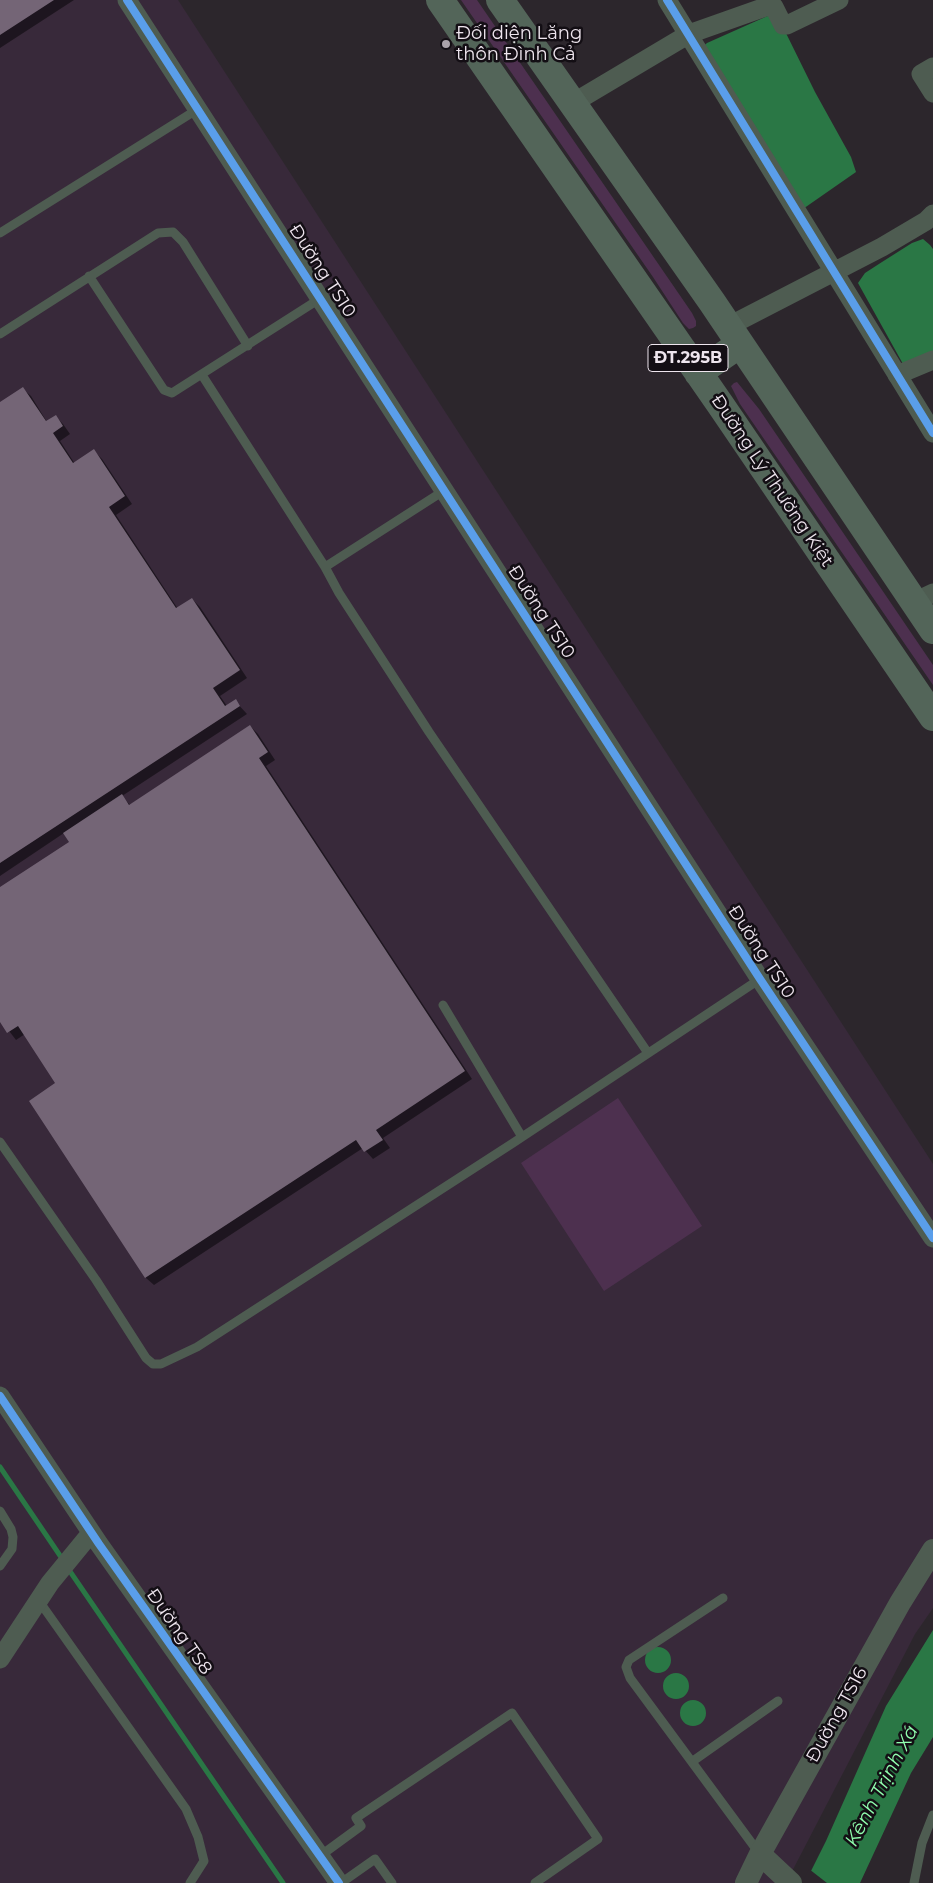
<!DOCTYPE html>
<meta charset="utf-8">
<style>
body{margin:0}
canvas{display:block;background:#2c262c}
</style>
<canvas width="933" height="1883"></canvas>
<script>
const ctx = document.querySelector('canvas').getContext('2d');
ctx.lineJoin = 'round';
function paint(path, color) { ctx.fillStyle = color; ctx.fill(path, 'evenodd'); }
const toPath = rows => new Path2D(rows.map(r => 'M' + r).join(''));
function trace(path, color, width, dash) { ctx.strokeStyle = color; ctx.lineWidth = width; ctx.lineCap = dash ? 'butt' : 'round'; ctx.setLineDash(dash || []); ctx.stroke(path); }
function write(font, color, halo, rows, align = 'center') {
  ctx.font = font + ' Montserrat,sans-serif'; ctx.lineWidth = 5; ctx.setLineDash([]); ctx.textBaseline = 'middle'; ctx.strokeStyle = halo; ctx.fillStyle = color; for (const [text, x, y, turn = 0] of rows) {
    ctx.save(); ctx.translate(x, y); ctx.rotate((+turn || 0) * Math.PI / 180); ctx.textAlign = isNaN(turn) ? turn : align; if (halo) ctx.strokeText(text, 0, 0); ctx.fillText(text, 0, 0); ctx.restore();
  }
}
paint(toPath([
 [0,0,178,0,933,1164,933,1608,915,1634,786,1883,0,1883]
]), '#38293a');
paint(toPath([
 [461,0,477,0,692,313,696,321,696,326,693,328,689,329,683,323,653,277],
 [737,382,759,409,933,665,933,685,740,404,731,386,734,383],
 [618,1098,702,1226,604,1291,521,1163]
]), '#4d304f');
paint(toPath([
 [772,14,781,23,815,92,851,157,856,172,800,211,698,51,707,43],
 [923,239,930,245,933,249,933,352,903,364,858,283,865,273,882,262,912,243],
 [933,1630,933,1737,911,1773,860,1883,805,1883,826,1841,886,1706],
 '645 1660a13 13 0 1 1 26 0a13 13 0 1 1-26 0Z',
 '663 1686a13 13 0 1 1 26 0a13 13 0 1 1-26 0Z',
 '680 1713a13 13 0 1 1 26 0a13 13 0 1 1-26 0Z'
]), '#2a7745');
paint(toPath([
 [809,1869,827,1883,802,1883]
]), '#2c262c');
paint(toPath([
 [0,0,74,0,0,48],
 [23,389,31,396,47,422,55,416,63,424,70,434,60,441,75,464,94,451,102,459,132,504,116,515,178,609,192,599,200,607,247,678,220,696,227,706,235,701,247,714,122,796,130,805,250,726,258,734,275,760,266,766,472,1079,383,1138,390,1148,373,1159,363,1148,154,1285,146,1278,30,1101,57,1083,25,1034,16,1040,0,1019,0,889,70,843,64,833,0,876,0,404]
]), '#0007');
trace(toPath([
 [0,1467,63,1560],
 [67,1567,283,1883]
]), '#2a7745', 5);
paint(toPath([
 [0,0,54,0,0,35],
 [23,387,46,421,56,415,63,426,53,433,73,463,94,449,125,496,109,507,176,608,192,598,240,670,213,688,225,706,236,699,240,706,0,863,0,402],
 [250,725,268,752,259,758,465,1071,376,1130,383,1140,364,1152,356,1140,145,1278,29,1101,55,1083,18,1026,7,1033,0,1022,0,887,69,842,63,833,122,794,129,805]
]), '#746576');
trace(toPath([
 [0,233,198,109],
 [89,276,164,390,172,393,321,298],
 [0,334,158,233,173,232,183,242,248,346],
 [202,375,325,567],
 [445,490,325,567,339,593,429,732,648,1053],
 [443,1005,522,1137],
 [0,1142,96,1280,146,1358,153,1364,161,1364,197,1347,513,1143,760,979],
 [0,1511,11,1529,13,1537,12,1549,0,1566],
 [723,1598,629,1660,626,1667,630,1678,759,1853],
 [39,1601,186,1809,198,1837,204,1861,190,1883],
 [693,1761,778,1701],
 [320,1856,361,1826,356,1818,512,1713,598,1839,535,1883],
 [341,1883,375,1859,392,1883],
 [914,1883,922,1843,933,1815]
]), '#4e5c51', 9);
trace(toPath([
 [127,0,760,979,933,1238],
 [667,0,933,433],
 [933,67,921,74,933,93],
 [573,103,689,34,768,6,774,7,783,25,787,25,839,0],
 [729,326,882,247,926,221,933,214],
 [897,375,933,360],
 [914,602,933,593],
 [0,1396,99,1544,339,1883],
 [0,1659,50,1583,91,1533]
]), '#4e5c51', 19);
trace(toPath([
 [760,1854,791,1883],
 [746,1883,760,1854,900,1603,933,1550]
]), '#4e5c51', 22);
trace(toPath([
 [440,0,722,407,933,717],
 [500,0,712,302,933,630],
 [698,373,740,344]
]), '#536559', 28);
trace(toPath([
 [127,0,760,979,933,1238],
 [667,0,933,433],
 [0,1396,99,1544,339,1883]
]), '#5a9eea', 8);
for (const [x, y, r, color] of [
 [446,44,5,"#aaa2aa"]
]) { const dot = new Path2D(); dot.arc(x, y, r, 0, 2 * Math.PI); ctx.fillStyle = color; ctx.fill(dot); trace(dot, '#130e14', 2); }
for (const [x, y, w] of [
 [688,358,80]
]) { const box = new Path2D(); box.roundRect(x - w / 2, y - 13.5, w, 27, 4); ctx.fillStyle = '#130e14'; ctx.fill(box); trace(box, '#eee5ee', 1); }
write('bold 16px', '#eee5ee', null, [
 ["ĐT.295B",688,358]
]);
write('18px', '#eee5ee', '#130e14', [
 ["Đối diện Lăng",456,34],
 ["thôn Đình Cả",456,55]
], 'left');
write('18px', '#eee5ee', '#130e14', [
 ["Đường TS10",322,271,57],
 ["Đường Lý Thường Kiệt",772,481,56],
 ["Đường TS10",541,612,57],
 ["Đường TS10",761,952,57],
 ["Đường TS8",179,1632,55],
 ["Đường TS16",837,1715,-61]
]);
write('italic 19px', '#91ffaf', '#130e14', [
 ["Kênh Trịnh Xá",882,1786,-62]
]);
</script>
